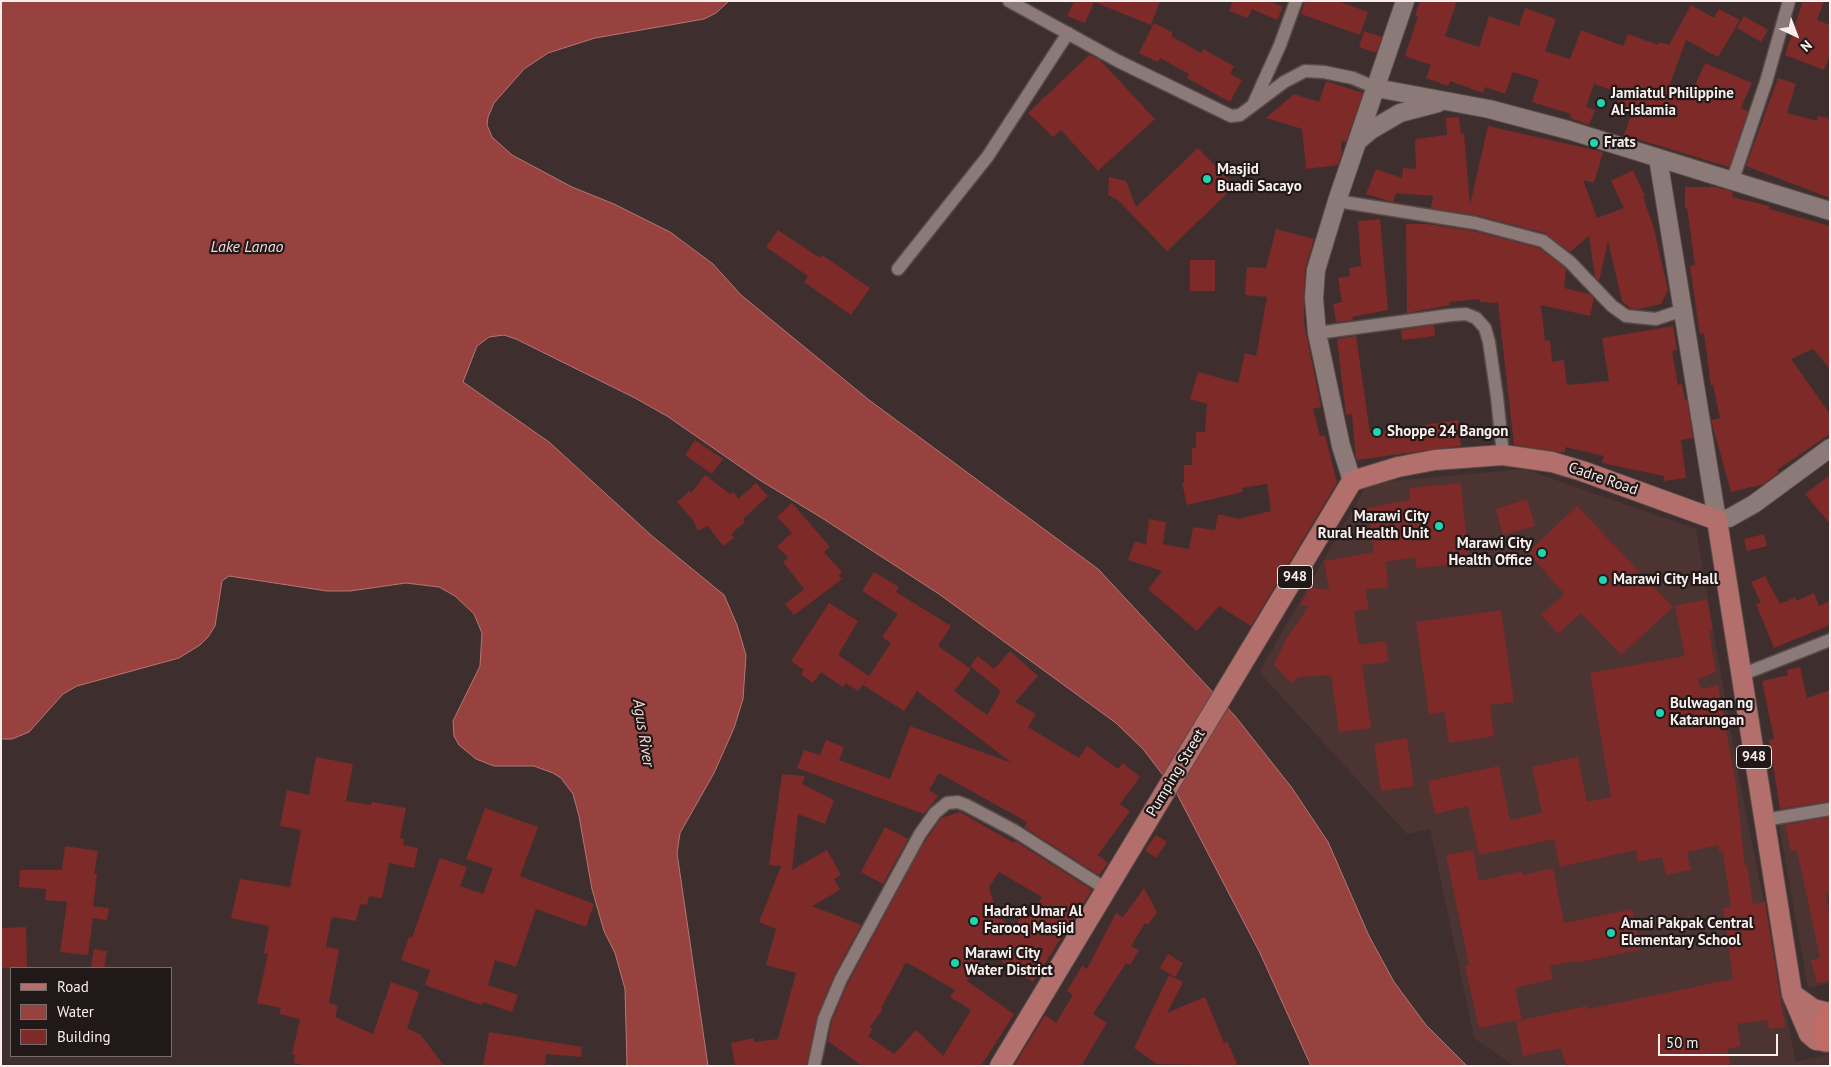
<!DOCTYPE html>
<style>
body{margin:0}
#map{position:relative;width:1831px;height:1067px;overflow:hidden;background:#3e2f2e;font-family:"PT Sans",sans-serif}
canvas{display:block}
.frame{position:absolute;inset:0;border:2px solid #f8eeed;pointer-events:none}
.legend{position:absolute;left:10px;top:967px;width:162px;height:90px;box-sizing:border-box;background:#201918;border:1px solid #766e6d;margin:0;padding:6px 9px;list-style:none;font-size:15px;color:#f8eeed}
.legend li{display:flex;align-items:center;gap:10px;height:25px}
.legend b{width:25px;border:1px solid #766e6d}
.north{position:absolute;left:1771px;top:10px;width:50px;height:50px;-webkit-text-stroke:4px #201918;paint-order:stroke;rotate:137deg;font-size:14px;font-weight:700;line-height:20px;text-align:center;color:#f8eeed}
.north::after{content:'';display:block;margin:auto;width:18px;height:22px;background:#f8eeed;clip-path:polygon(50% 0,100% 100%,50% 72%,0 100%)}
.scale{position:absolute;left:1658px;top:1034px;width:120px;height:22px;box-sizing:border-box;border:2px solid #f8eeed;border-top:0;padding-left:6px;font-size:15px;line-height:18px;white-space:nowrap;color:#f8eeed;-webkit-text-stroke:4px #201918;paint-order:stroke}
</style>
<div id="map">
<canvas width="1831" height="1067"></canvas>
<div class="frame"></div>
<ul class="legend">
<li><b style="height:6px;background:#b26f6b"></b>Road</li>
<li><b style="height:14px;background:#984240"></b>Water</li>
<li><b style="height:14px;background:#7d2a29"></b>Building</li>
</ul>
<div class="north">N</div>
<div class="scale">50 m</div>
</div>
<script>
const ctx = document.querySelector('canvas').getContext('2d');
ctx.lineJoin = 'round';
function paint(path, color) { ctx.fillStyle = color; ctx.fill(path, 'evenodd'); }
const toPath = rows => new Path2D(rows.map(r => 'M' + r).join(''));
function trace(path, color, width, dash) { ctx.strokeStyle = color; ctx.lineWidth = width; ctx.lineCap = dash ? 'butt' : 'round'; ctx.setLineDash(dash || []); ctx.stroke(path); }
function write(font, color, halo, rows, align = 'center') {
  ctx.font = font + ' "PT Sans",sans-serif'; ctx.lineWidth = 4.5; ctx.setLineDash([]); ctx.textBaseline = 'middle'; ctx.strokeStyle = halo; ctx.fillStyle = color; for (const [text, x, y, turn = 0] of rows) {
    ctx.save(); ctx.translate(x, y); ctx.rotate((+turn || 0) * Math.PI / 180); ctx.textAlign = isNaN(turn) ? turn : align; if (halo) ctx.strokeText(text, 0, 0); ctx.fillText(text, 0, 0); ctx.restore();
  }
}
paint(toPath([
 [1524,469,1696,529,1737,768,1796,1062,1830,1054,1830,1066,1514,1066,1474,1038,1430,829,1407,834,1259,672,1368,483],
 [1830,812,1830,983,1808,988,1778,820]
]), '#4b3432');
const water = toPath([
 [1,1,729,1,716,13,704,19,595,38,548,53,524,69,494,103,488,117,487,125,492,137,512,155,572,187,614,204,670,232,713,264,741,295,869,400,1098,569,1235,716,1292,788,1328,842,1369,936,1394,982,1426,1025,1467,1066,1311,1066,1260,953,1176,792,1143,749,1116,723,939,594,822,518,758,479,667,416,635,398,516,339,504,335,489,337,477,346,463,382,549,442,652,536,724,595,737,625,746,655,743,699,734,728,714,773,680,833,677,853,708,1066,627,1066,625,989,615,953,604,931,592,889,579,816,573,794,561,778,553,773,534,766,494,766,476,759,459,745,454,736,453,721,480,666,482,633,474,614,455,596,439,587,406,583,350,591,327,591,229,576,222,581,215,626,208,637,200,645,179,658,77,686,63,694,29,732,12,739,1,739,1,1]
]);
paint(water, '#984240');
trace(water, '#b57674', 1);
paint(toPath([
 [1074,1,1160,1,1151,25,1094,2,1085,23,1067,16],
 [1233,1,1270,1,1283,7,1277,20,1252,9,1248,18,1229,11],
 [1305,1,1338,1,1368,12,1360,35,1301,14],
 [1420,1,1457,1,1445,36,1479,47,1489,16,1519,26,1525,8,1556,19,1545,51,1570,59,1581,30,1623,46,1628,34,1658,45,1659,42,1669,45,1691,5,1714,18,1719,9,1740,20,1718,57,1686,40,1670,84,1692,92,1705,63,1752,83,1741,108,1748,111,1729,167,1624,135,1633,110,1617,104,1620,93,1594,84,1586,107,1595,110,1589,125,1570,118,1571,114,1532,102,1539,80,1513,72,1505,94,1485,87,1483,93,1450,81,1448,86,1426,78,1431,65,1405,56,1418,17,1415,16],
 [1803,1,1824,1,1817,20,1830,25,1830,56,1824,70,1785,55],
 [1744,16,1768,30,1761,42,1737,28],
 [1154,23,1173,33,1171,36,1201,53,1203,49,1234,66,1230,74,1242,80,1230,102,1187,78,1189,74,1160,58,1158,62,1139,53],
 [1364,31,1382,37,1376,53,1359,47],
 [1089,55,1100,60,1155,119,1098,171,1061,130,1053,137,1028,113],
 [1778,78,1796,84,1787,113,1817,121,1818,116,1830,118,1830,198,1746,166],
 [1326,81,1363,93,1346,142,1341,140,1342,153,1338,165,1306,169,1302,129,1266,118,1294,94,1319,102],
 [1459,117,1461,134,1464,133,1470,205,1488,126,1603,152,1594,183,1583,180,1597,218,1624,208,1611,181,1633,170,1645,196,1643,197,1653,225,1668,290,1661,304,1638,309,1630,308,1622,301,1608,241,1599,281,1595,277,1589,236,1570,252,1545,233,1476,215,1431,208,1433,196,1396,193,1393,202,1366,194,1376,169,1402,178,1403,168,1416,169,1415,139,1447,135,1446,118],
 [1198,148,1235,186,1167,251,1119,201,1108,195,1109,177,1126,181,1136,207],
 [1685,187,1716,187,1733,192,1732,197,1769,206,1769,209,1830,226,1830,369,1813,349,1791,359,1830,414,1830,434,1777,470,1779,472,1764,484,1731,492,1711,420,1720,418,1713,385,1711,386,1704,333,1700,334,1690,266,1695,265,1687,208,1685,208],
 [1380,219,1388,310,1352,317,1353,320,1336,322,1333,304,1342,302,1338,278,1350,276,1349,268,1361,266,1358,221],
 [1406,224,1427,224,1473,231,1539,248,1565,268,1566,270,1564,288,1589,294,1594,299,1590,316,1541,305,1545,341,1550,340,1552,362,1564,360,1567,385,1609,381,1602,338,1673,326,1677,350,1672,351,1678,385,1682,384,1685,400,1687,399,1693,438,1681,440,1686,478,1664,481,1664,476,1602,463,1604,456,1565,447,1565,452,1559,452,1514,445,1498,303,1480,302,1480,299,1449,302,1450,305,1407,313],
 [1276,229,1314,239,1305,269,1304,323,1321,407,1313,409,1320,436,1325,435,1337,483,1251,626,1219,606,1197,631,1148,589,1162,571,1128,560,1135,541,1146,545,1149,519,1166,522,1163,544,1189,549,1193,527,1215,530,1218,514,1238,519,1271,511,1267,484,1242,488,1243,492,1187,505,1182,483,1184,482,1184,465,1192,465,1192,448,1196,448,1196,432,1205,432,1207,404,1190,399,1198,372,1238,383,1245,353,1256,356,1267,297,1245,295,1247,267,1266,268],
 [778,230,820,258,822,255,870,288,851,315,804,282,808,276,766,247],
 [1190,260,1215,260,1215,291,1190,291],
 [1434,325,1435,336,1402,340,1401,330],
 [1356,336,1370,433,1458,420,1461,446,1356,460,1352,414,1346,415,1337,339],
 [695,440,723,459,712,474,685,455],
 [705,475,730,494,734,492,738,499,756,483,768,496,743,519,745,522,731,534,734,538,723,546,708,526,698,531,693,520,677,502,689,491,691,493],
 [1830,475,1830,524,1805,494],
 [1461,483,1469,563,1416,568,1415,557,1386,562,1388,588,1365,589,1369,609,1354,612,1359,645,1386,641,1388,662,1362,665,1371,728,1339,732,1331,675,1299,677,1291,683,1274,665,1286,639,1309,606,1300,605,1310,588,1329,589,1324,561,1374,552,1367,508,1410,500,1409,488],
 [1527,499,1535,526,1503,535,1496,509],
 [792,503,830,547,824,552,842,572,839,576,842,579,794,615,785,604,804,589,783,562,788,558,777,546,792,533,777,517],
 [1577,506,1673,607,1621,655,1581,613,1558,634,1541,615,1564,594,1528,552],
 [1764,534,1767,546,1747,551,1744,539],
 [874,572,899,587,896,592,951,626,938,646,971,669,954,691,987,715,1001,691,970,666,978,656,994,669,1010,651,1038,676,1015,702,1036,714,1028,727,1079,758,1087,746,1118,769,1123,763,1140,777,1120,804,1130,811,1098,855,1108,863,1099,875,1024,827,1027,822,939,773,929,790,938,796,924,814,797,768,804,750,820,755,826,740,844,747,839,760,890,779,910,726,1012,763,917,691,904,711,863,685,891,643,882,637,898,614,862,591],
 [1765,576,1780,604,1795,597,1796,601,1814,593,1819,606,1830,601,1830,625,1774,648,1756,604,1761,603,1751,582],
 [1707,599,1713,630,1709,631,1716,672,1698,679,1701,689,1718,685,1736,784,1745,866,1747,865,1753,904,1765,902,1785,1027,1769,1029,1768,1020,1737,1024,1741,1046,1727,1049,1731,1066,1566,1066,1561,1048,1523,1056,1516,1021,1587,1006,1588,1009,1733,979,1723,908,1731,907,1723,852,1719,852,1719,845,1687,852,1691,870,1666,875,1662,857,1638,862,1636,850,1560,867,1554,839,1479,855,1468,806,1435,814,1428,781,1499,766,1510,820,1542,813,1532,767,1578,757,1587,802,1611,797,1590,673,1685,656,1675,606],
 [829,603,858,621,838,655,869,676,858,691,846,683,843,687,821,672,813,683,801,674,804,670,791,661],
 [1501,610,1514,702,1490,705,1494,736,1449,743,1444,712,1429,714,1416,622],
 [1800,667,1807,698,1830,690,1830,801,1780,809,1769,740,1774,739,1762,681,1788,675,1787,670],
 [1407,738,1414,786,1381,791,1374,744],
 [316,757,353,764,346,801,371,805,372,802,406,808,400,838,404,839,403,845,418,848,414,868,389,863,382,898,369,896,367,905,360,904,356,921,333,917,331,919,326,947,339,949,329,1003,338,1006,335,1017,373,1034,391,982,419,992,407,1028,421,1035,444,1066,307,1066,294,1063,295,1055,292,1054,300,1019,279,1014,281,1008,257,1003,268,954,264,953,269,926,231,918,236,896,240,879,290,887,301,830,280,826,287,790,309,795],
 [782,774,805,776,802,784,834,800,825,824,798,814,792,870,827,850,841,875,834,879,840,890,812,906,861,925,834,975,817,1016,806,1066,735,1066,731,1043,754,1038,754,1042,778,1039,796,973,766,965,776,929,759,922,781,866,769,865],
 [485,808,538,827,520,876,594,904,586,927,536,909,516,967,495,960,488,985,518,995,512,1012,483,1002,482,1005,467,1000,425,985,430,970,401,960,409,937,412,938,414,932,440,858,467,867,460,886,483,894,493,868,466,859],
 [960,812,1014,843,1015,841,1092,890,1033,982,987,951,967,981,1014,1014,981,1066,862,1066,828,1041,832,1021,848,983,922,846,941,818],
 [999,872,1042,897,1029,918,1022,914,1014,928,998,917,989,887],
 [906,962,955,990,950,997,971,1010,943,1056,916,1030,894,1054,868,1036,873,1029,870,1027,882,1010,881,1008],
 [1830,817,1830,893,1825,893,1830,914,1830,980,1817,984,1811,960,1820,958,1797,850,1791,851,1785,825],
 [885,827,908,839,883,884,861,872],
 [1156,835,1167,842,1156,858,1145,850],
 [65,846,98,851,94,874,97,874,93,906,109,908,107,920,93,918,88,955,60,952,67,902,45,900,46,889,19,887,20,870,62,870],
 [1473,850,1479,881,1522,871,1523,875,1553,868,1564,923,1632,909,1640,950,1575,963,1574,961,1550,966,1553,979,1515,988,1522,1019,1479,1028,1465,966,1469,965,1446,855],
 [1144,888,1157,912,1148,925,1145,923,1131,946,1139,950,1130,965,1126,963,1093,1014,1107,1023,1081,1066,1014,1066,1045,1015,1056,1023,1073,995,1067,991,1082,966,1087,969,1116,913,1123,917],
 [26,927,27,968,1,968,1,928],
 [94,949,107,951,104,968,91,968],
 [1168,954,1183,963,1175,977,1160,968],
 [1169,975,1183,982,1167,1013,1205,997,1224,1043,1227,1041,1238,1066,1157,1064,1134,1048],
 [489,1032,582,1047,581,1057,546,1054,545,1066,483,1066]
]), '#7d2a29');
const minor = toPath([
 [1009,1,1118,61,1231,116,1240,115,1284,82,1305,71,1324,72,1353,78,1376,88],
 [1253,105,1280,45,1296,1],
 [1732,182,1766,82,1789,1],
 [1337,201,1475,223,1543,241,1570,262,1612,306,1626,316,1656,319,1683,310],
 [898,269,988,156,1068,33],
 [1317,333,1451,315,1466,314,1476,318,1485,328,1489,342,1497,397,1503,455],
 [1741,675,1830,640],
 [1764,820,1830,809],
 [814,1066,824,1019,841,979,920,834,935,813,947,803,958,802,966,805,1015,831,1106,889]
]);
const secondary = toPath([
 [1376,88,1489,109,1568,130,1830,211],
 [1358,141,1371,130,1400,113,1438,103],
 [1658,158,1717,520,1729,518,1754,504,1830,448],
 [1352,481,1341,446,1317,333,1314,298,1316,270,1337,201,1405,1]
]);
const primary = toPath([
 [1792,994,1813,1009,1829,1013],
 [1000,1066,1352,481,1398,467,1435,460,1503,455,1552,462,1582,471,1717,520,1792,994,1809,1034,1816,1040,1826,1041]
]);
const trunk = toPath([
 [1830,1013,1821,1025,1826,1041,1830,1040]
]);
trace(minor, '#584b4a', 15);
trace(secondary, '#584b4a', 20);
trace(primary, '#584b4a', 22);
trace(trunk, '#584b4a', 24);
trace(minor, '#8c7a78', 12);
trace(secondary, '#8c7a78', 18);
trace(primary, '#b26f6b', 20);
trace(trunk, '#bf6c67', 21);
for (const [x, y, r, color] of [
 [1601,103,5,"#1ed5b0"],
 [1594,143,5,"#1ed5b0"],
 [1207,179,5,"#1ed5b0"],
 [1377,432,5,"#1ed5b0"],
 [1439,526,5,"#1ed5b0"],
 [1542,553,5,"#1ed5b0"],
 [1603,580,5,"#1ed5b0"],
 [1660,713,5,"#1ed5b0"],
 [974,921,5,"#1ed5b0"],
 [1611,933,5,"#1ed5b0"],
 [955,963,5,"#1ed5b0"]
]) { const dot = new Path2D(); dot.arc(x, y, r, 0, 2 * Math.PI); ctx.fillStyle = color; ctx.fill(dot); trace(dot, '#201918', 2); }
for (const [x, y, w] of [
 [1295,577,35],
 [1754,757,35]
]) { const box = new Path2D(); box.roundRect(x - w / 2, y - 11.5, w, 23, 4); ctx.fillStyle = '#201918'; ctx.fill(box); trace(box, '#f8eeed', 1); }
write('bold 14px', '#f8eeed', null, [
 ["948",1295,577],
 ["948",1754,757]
]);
write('bold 15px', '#f8eeed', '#201918', [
 ["Jamiatul Philippine",1611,94],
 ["Al-Islamia",1611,111],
 ["Frats",1604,143],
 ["Masjid",1217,170],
 ["Buadi Sacayo",1217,187],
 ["Shoppe 24 Bangon",1387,432],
 ["Marawi City",1429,517,"right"],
 ["Rural Health Unit",1429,534,"right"],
 ["Marawi City",1532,544,"right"],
 ["Health Office",1532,561,"right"],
 ["Marawi City Hall",1613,580],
 ["Bulwagan ng",1670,704],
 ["Katarungan",1670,721],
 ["Hadrat Umar Al",984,912],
 ["Farooq Masjid",984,929],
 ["Amai Pakpak Central",1621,924],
 ["Elementary School",1621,941],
 ["Marawi City",965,954],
 ["Water District",965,971]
], 'left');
write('15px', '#f8eeed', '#201918', [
 ["Cadre Road",1603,479,19],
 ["Pumping Street",1176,773,-59]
]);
write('italic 16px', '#f3d9d7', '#201918', [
 ["Lake Lanao",247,247],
 ["Agus River",643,733,81]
]);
</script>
